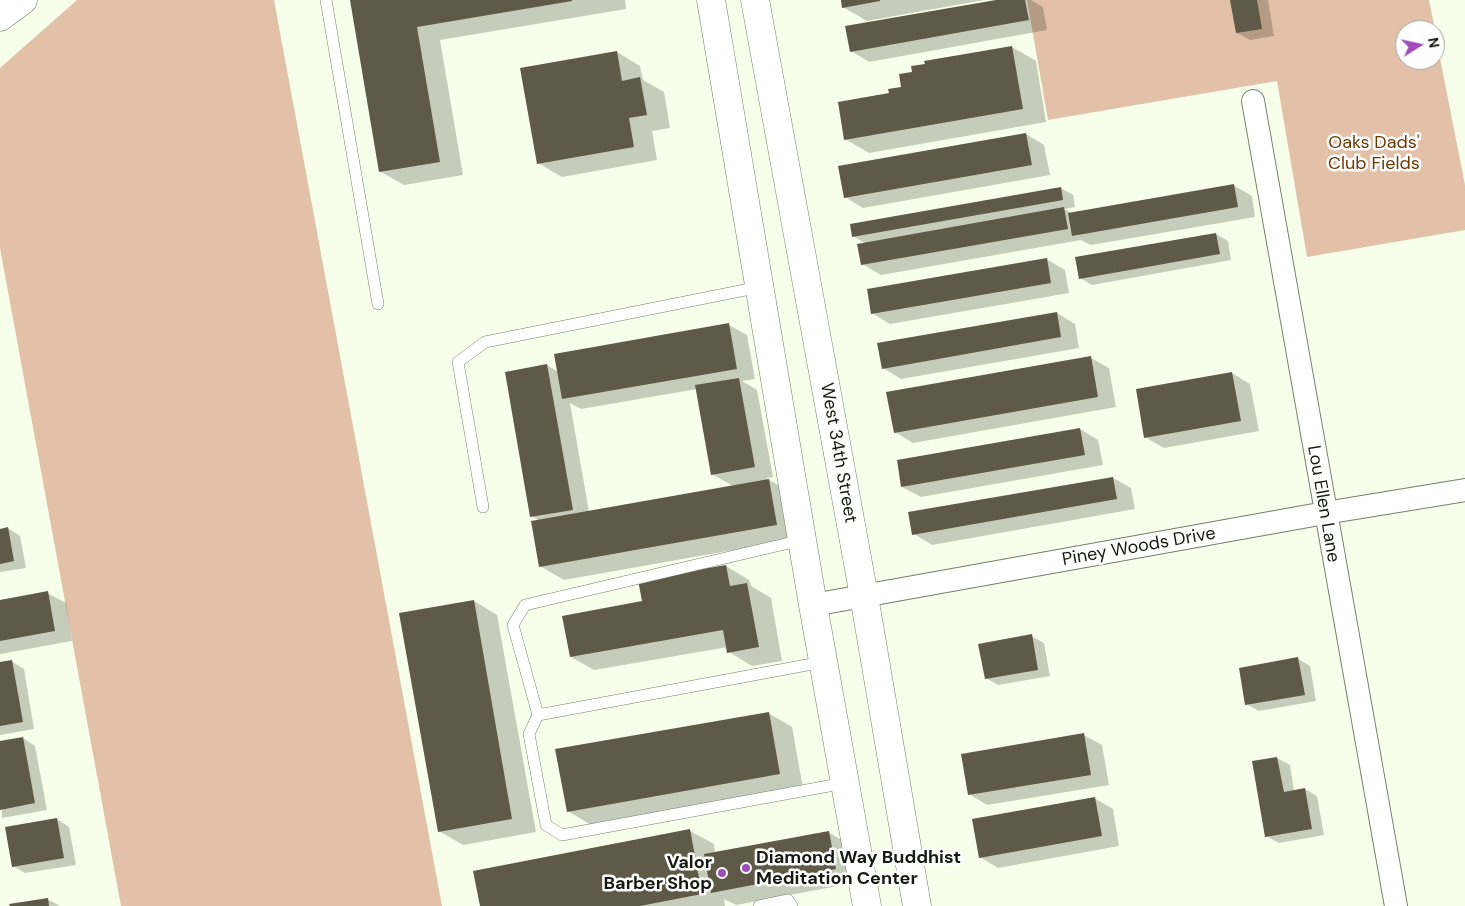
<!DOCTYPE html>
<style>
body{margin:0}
#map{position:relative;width:1465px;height:906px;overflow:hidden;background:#f7ffea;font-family:"DM Sans",sans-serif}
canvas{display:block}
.north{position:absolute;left:1395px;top:20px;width:50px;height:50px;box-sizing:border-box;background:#fff;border:1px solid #a2a3a0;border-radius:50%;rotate:80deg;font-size:14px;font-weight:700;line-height:20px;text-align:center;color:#161911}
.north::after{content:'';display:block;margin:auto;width:18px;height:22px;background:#a04bb9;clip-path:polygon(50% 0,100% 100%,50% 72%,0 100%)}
</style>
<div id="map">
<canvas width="1465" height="906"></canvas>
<div class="north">N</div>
</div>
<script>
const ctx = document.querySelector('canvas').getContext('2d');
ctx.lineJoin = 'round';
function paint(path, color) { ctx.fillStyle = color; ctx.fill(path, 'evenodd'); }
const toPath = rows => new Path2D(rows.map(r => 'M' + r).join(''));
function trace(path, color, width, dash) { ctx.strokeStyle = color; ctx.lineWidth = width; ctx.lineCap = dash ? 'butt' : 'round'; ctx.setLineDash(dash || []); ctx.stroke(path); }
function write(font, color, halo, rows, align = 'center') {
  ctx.font = font + ' "DM Sans",sans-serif'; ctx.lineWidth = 5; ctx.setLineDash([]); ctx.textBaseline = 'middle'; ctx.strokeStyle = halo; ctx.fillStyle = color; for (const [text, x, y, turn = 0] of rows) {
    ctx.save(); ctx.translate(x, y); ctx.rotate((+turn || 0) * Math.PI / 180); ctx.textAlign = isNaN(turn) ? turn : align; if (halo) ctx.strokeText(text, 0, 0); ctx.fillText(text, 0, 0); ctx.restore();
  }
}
paint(toPath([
 [77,0,274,0,442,906,121,906,0,248,0,68],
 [1027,0,1429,0,1435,30,1405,30,1405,60,1435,60,1435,33,1465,185,1465,230,1307,257,1277,81,1048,120]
]), '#e3c1a8');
paint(toPath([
 [351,0,625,0,626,9,440,40,463,175,404,185,381,172],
 [842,0,984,0,867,21,843,7],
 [1003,0,1031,0,1043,7,1047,30,869,62,851,51],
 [1231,0,1268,0,1274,36,1250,40,1237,33],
 [1012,47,1036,61,1046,122,869,153,845,139,890,94],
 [617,52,640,66,643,80,664,92,670,128,652,131,657,160,562,177,538,163],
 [1026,134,1044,145,1050,175,863,208,845,197],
 [1233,185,1252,196,1255,217,1091,245,1081,240,881,275,862,264,866,244,853,236,1061,188,1073,195,1075,207,1064,209,1072,213],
 [1216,234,1228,241,1231,260,1092,285,1080,278],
 [1046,259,1065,270,1069,293,890,324,872,313],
 [1057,313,1075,324,1079,348,901,379,883,368],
 [729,325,747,335,755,379,742,381,757,390,773,477,766,478,793,494,801,538,564,580,540,566,539,521,532,516,547,365,558,372],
 [697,389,712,474,733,486,589,512,570,403,581,409],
 [1091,358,1109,368,1116,407,913,443,895,432],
 [1232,373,1250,384,1259,431,1164,448,1145,437],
 [1080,429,1098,440,1103,465,921,497,902,487],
 [1113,478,1131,488,1135,509,932,545,914,534],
 [8,528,20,536,26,568,0,572,0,530],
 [726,566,749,580,751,586,771,598,782,661,752,666,729,652,728,647,594,670,571,657,644,602],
 [47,593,66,603,72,641,0,654,0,600],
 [474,601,497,615,536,832,463,845,439,831],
 [1031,636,1044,643,1050,676,998,685,986,678],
 [1298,659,1310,666,1316,701,1259,711,1246,704],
 [11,661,24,669,34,729,0,735,0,663],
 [768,713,792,727,803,788,591,825,568,811],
 [1084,735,1102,745,1109,785,987,805,969,794],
 [23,738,35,746,47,810,2,818,0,742],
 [1277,758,1290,765,1294,791,1305,789,1317,796,1324,835,1279,843,1266,836,1253,762],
 [1094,798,1113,809,1119,846,998,868,980,857],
 [57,819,69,827,76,865,25,873,13,866],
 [690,831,714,844,715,853,828,832,852,846,859,882,736,905,724,899,725,906,481,906],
 [47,899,60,906,11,906]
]), '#0003');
paint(toPath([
 [350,0,572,0,572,1,417,27,440,162,379,172],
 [841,0,880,0,880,1,842,8],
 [996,0,1025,0,1029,20,850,52,845,26],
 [1230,0,1257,0,1262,29,1236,33],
 [1012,46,1023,109,844,140,838,102,889,93,888,89,901,87,899,74,912,72,911,66,925,64,924,61],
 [617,51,622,81,640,77,647,115,629,118,634,147,537,164,520,68],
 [1026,133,1032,165,844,198,838,166],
 [1234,184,1238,207,1072,236,1068,213],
 [1061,187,1063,200,852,237,850,224],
 [1064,207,1068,229,861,265,857,244],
 [1216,233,1220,254,1079,279,1075,257],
 [1047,258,1051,283,871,314,867,289],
 [1057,312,1061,337,882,369,877,343],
 [729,323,737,369,562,399,554,354],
 [1091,356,1098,397,894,433,886,392],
 [547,364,573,510,530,517,505,372],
 [1232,372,1241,421,1144,438,1136,389],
 [739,378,755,467,711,475,695,385],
 [1080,428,1085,455,901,487,897,460],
 [1113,477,1117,499,912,535,908,512],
 [769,479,777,525,539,567,531,521],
 [8,527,14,561,0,564,0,529],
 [726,565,730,586,747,583,759,647,727,653,723,630,570,657,562,616,642,601,638,580],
 [48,591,55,631,0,641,0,600],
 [474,600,512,819,438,832,399,613],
 [1032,634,1038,670,985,679,978,644],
 [1298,657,1305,695,1245,705,1239,668],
 [12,660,23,722,0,726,0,662],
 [769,712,780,774,567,812,555,749],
 [1084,733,1091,775,968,795,961,754],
 [23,737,35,803,0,810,0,741],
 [1277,757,1284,792,1305,788,1312,829,1265,837,1252,761],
 [1095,797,1102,836,979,858,972,819],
 [57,818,64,858,12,867,5,827],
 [690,829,702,894,640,906,480,906,473,871],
 [829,831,836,869,711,893,704,854],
 [48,898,49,906,10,906,9,904]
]), '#5f5947');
const lane = toPath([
 [326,0,378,304],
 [483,507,458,362,485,342,760,287],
 [823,662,538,715,529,734,546,825,562,835,845,783],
 [538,715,513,625,525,605,802,540],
 [759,906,788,900,792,906]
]);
const street = toPath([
 [1253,101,1396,906],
 [813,605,1325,513,1465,490]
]);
const secondary = toPath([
 [711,0,813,605,867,906],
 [755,0,864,596,917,906],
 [0,17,23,0]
]);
trace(lane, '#777e6c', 12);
trace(street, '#777e6c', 24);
trace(secondary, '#777e6c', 29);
trace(lane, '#fff', 11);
trace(street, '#fff', 22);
trace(secondary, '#fff', 28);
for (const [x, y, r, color] of [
 [746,868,5,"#a04bb9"],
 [722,873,5,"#a04bb9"]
]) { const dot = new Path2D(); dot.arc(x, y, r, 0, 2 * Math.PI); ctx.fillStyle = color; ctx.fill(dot); trace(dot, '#fff', 2); }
write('18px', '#6c3801', '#fff', [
 ["Oaks Dads'",1374,143],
 ["Club Fields",1374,164]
]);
write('18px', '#161911', '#fff', [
 ["West 34th Street",838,453,80],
 ["Lou Ellen Lane",1323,504,80],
 ["Piney Woods Drive",1139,547,-10]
]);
write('bold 18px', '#161911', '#fff', [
 ["Diamond Way Buddhist",756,858],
 ["Meditation Center",756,879],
 ["Valor",712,863,"right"],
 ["Barber Shop",712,884,"right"]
], 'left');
</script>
